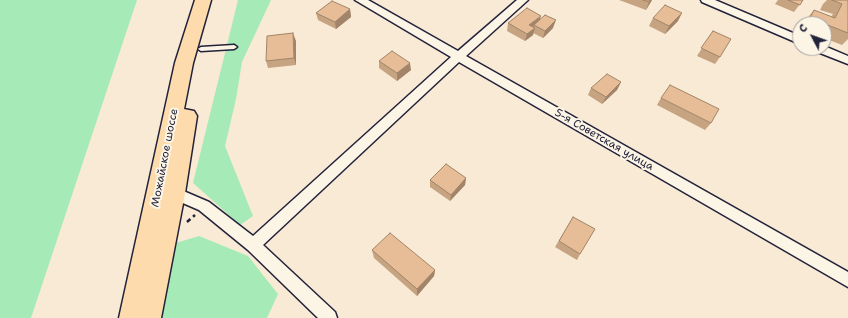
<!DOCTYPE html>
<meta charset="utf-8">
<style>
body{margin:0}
#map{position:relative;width:848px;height:318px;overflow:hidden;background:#f8ead5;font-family:"Shantell Sans",sans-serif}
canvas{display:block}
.north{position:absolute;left:792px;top:16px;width:40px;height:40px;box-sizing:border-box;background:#fcf5e5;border:1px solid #a5a1a1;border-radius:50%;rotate:311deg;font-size:11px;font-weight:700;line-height:16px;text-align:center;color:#22223b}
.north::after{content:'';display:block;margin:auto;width:14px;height:18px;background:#22223b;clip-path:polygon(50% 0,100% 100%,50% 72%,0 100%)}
</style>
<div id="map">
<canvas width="848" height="318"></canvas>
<div class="north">С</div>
</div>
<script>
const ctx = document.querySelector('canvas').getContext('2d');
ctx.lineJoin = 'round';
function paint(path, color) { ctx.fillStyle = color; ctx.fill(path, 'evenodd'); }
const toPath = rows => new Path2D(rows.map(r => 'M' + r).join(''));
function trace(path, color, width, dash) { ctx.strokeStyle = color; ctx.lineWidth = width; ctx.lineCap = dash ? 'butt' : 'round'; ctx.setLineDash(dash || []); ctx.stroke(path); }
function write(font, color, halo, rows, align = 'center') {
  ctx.font = font + ' "Shantell Sans",sans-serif'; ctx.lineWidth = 4; ctx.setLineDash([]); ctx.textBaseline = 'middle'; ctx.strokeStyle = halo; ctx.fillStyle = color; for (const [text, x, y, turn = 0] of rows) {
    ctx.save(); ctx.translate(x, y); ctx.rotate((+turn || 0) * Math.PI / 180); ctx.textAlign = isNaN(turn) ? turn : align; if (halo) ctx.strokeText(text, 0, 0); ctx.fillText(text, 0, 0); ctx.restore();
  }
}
paint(toPath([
 [0,0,137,0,31,318,0,318],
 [238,0,271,0,242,62,236,99,225,146,253,216,240,225,193,183],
 [199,236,248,256,278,294,267,318,160,318,169,245]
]), '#a6ebb7');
const lane = toPath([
 [234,45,237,47,234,49,201,51,198,49,201,47,234,45]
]);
const street = toPath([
 [355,0,368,0,458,51,517,0,528,0,466,56,848,272,848,287,459,62,263,245,335,312,337,318,318,318,248,250,199,210,169,197,167,193,169,189,174,187,209,202,253,236,451,57,355,0],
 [701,0,715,0,800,36,800,44,702,2,701,0],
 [824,46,848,56,848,64,815,51,814,48,824,48,824,46]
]);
const primary = toPath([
 [195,0,211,0,193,63,184,109,194,111,197,116,185,193,161,318,119,318,175,63,195,0]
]);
trace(lane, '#22223b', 3);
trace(street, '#22223b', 3);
trace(primary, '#22223b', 3);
trace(toPath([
 [187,222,195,215]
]), '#22223b', 2.5, [4.5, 3.5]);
paint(lane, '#fcf5e5');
paint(street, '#fcf5e5');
paint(primary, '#fedbac');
paint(toPath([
 [619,0,652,0,646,10],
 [778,0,803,0,794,12,775,4],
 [827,0,848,0,848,39,842,45,824,38,824,24,804,24,805,21,814,10,831,17,833,14,820,10,823,4],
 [350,9,351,17,336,29,318,20,316,13],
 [653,18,678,21,665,34,649,26],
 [540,20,553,28,543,38,533,33,533,35,525,41,507,31,508,23],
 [713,31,720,57,715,64,697,56],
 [296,41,296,65,268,68,266,61],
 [379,61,411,70,397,81,379,68],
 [621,82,617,90,602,104,588,95,591,88],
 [661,98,711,123,705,130,657,105],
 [466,178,465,185,450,201,430,187,430,180],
 [573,217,580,254,577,260,555,247],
 [372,250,435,270,434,276,417,296,374,258]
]), '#c6a381');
paint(toPath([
 [650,0,652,0,646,10,649,2],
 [350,9,351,17,336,29,335,22],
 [682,13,678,21,665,34,669,26],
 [541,16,539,23,534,25,533,28,529,25],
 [556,20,553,28,543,38,545,31],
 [535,28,533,35,525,41,527,34],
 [293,33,296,41,296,65,294,58],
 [410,63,411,70,397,81,397,73],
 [621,82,617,90,602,104,606,97],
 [466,178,465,185,450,201,451,195],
 [435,270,434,276,417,296,417,289]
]), '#a18469');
const building = toPath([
 [643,0,650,0,649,2,643,0],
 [788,0,803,0,800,5,788,0],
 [832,0,848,0,848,33,810,18,814,10,835,18,842,4,832,0],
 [332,1,350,9,335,22,316,13,332,1],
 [665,5,682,13,669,26,653,18,665,5],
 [527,8,541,16,529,25,535,28,527,34,508,23,527,8],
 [545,15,556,20,545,31,534,25,545,15],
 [713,31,731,39,720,57,701,48,713,31],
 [293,33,294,58,266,61,267,36,293,33],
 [392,51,410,63,397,73,379,61,392,51],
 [607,74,621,82,606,97,591,88,607,74],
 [670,85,719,109,711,123,661,98,670,85],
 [446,164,466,178,451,195,430,180,446,164],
 [573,217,595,229,580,254,559,241,573,217],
 [390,233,435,270,417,289,372,250,390,233]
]);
paint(building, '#e6bd96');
trace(building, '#a18469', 1);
write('11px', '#22223b', '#fcf5e5', [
 ["5-я Советская улица",604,140,30],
 ["Можайское шоссе",165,158,-79]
]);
</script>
